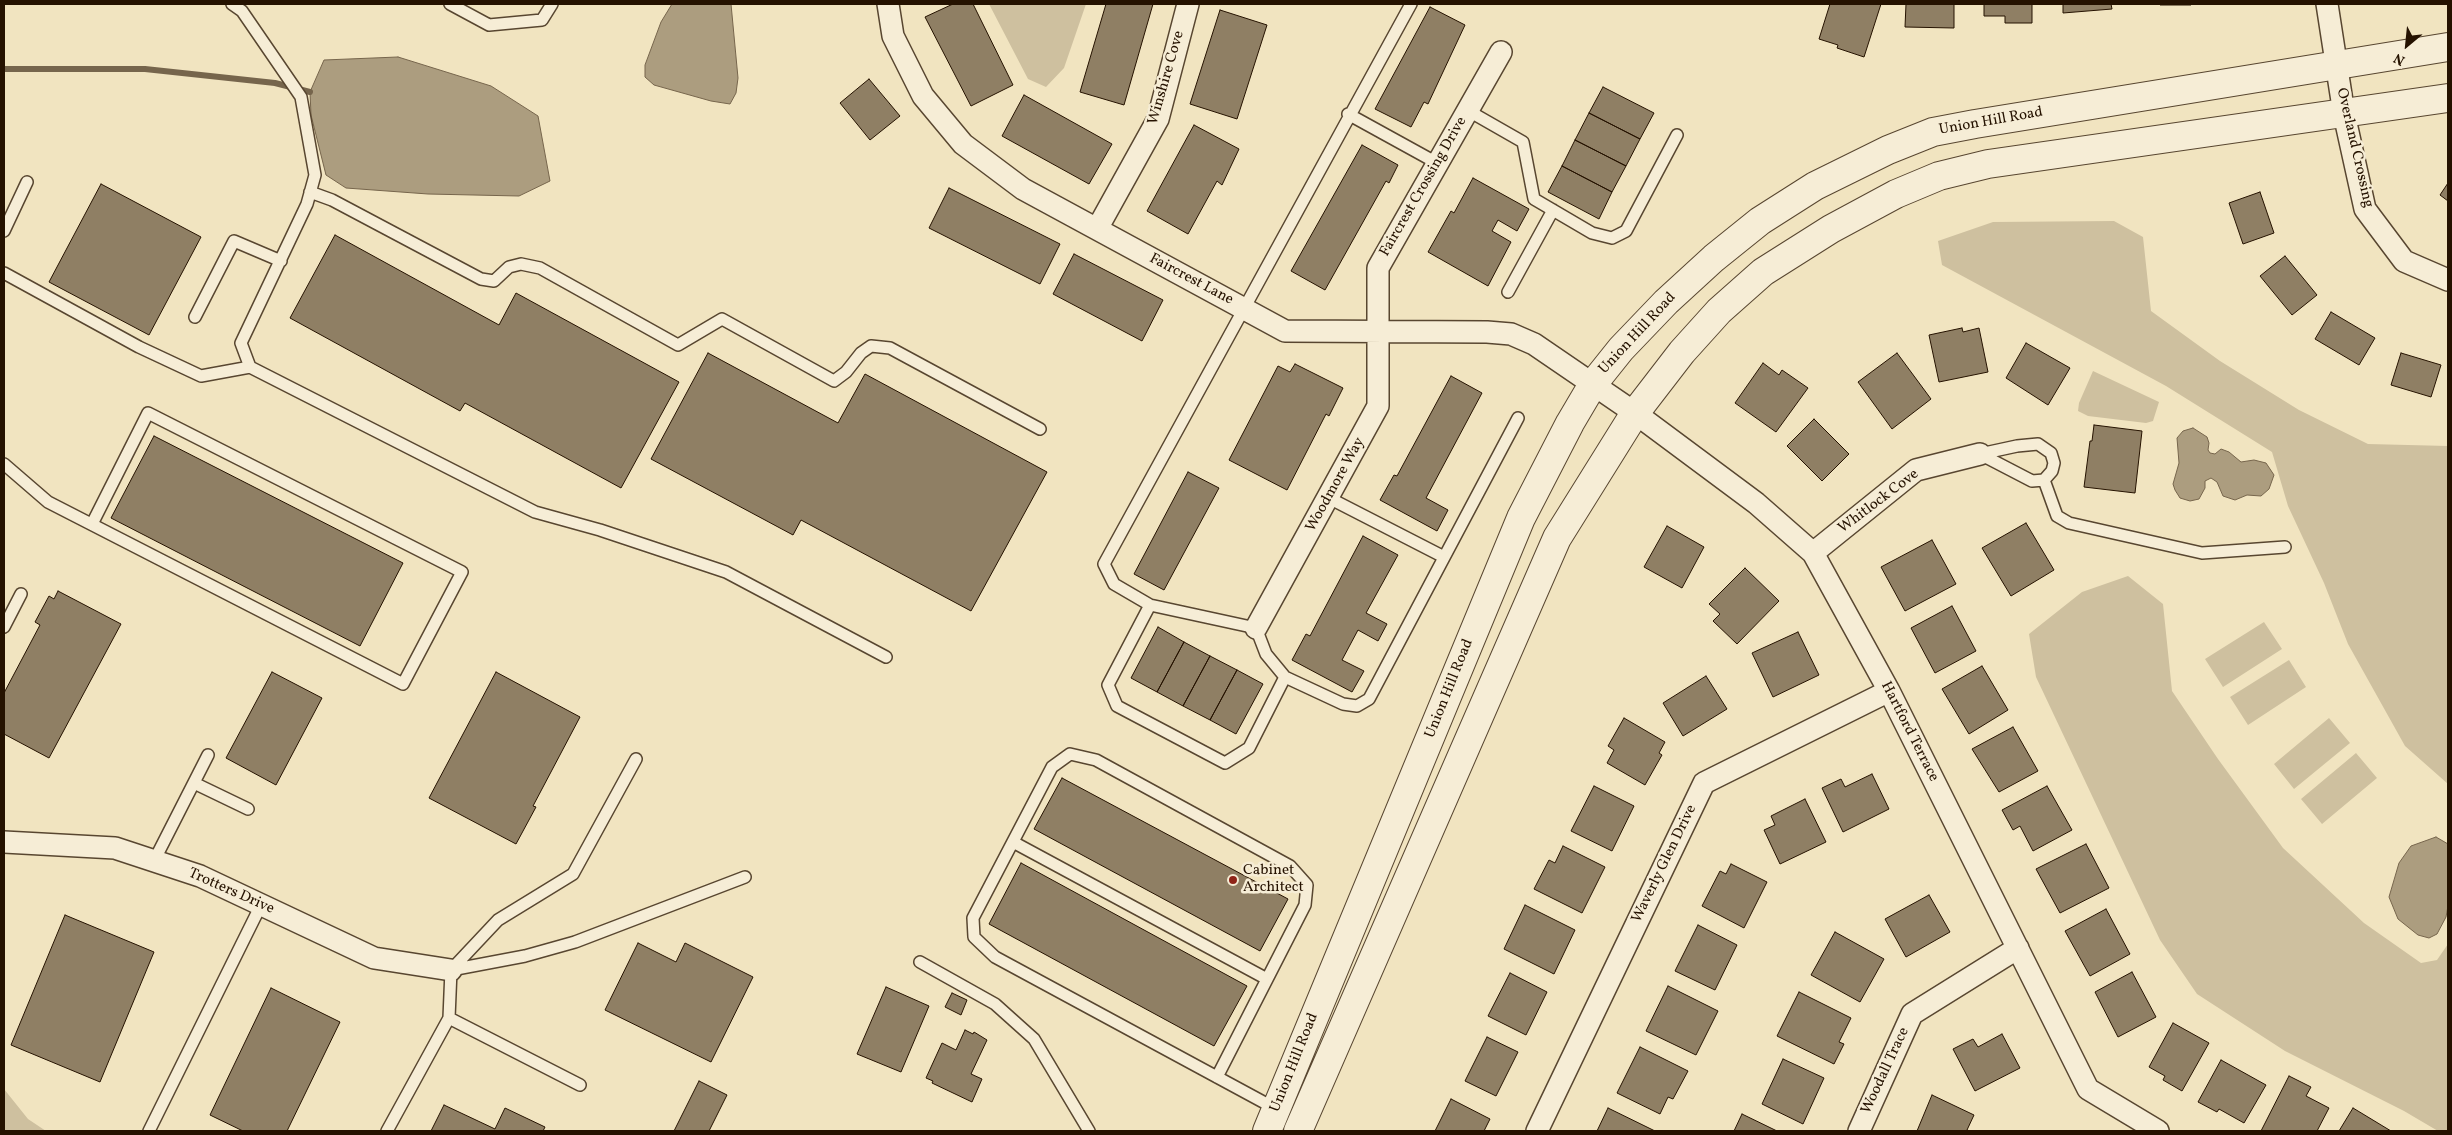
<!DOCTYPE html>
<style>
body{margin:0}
#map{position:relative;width:2452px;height:1135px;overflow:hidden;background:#f1e4c0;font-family:Vollkorn,serif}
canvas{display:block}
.frame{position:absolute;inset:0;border:5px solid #251200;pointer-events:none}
.north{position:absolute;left:2382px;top:20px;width:50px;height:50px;-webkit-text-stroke:4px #f6edd6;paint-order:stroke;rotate:208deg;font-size:14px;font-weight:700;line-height:20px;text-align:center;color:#251200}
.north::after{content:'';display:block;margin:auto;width:18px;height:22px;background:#251200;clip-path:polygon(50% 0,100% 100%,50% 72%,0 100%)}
</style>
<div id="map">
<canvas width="2452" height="1135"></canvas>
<div class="frame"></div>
<div class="north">N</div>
</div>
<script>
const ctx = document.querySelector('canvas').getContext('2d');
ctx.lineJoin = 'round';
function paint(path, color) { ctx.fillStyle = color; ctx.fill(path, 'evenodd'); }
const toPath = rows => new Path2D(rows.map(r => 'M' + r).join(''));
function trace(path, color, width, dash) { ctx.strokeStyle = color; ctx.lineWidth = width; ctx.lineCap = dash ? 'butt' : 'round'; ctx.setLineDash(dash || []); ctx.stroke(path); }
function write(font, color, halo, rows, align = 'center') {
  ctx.font = font + ' Vollkorn,serif'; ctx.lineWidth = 5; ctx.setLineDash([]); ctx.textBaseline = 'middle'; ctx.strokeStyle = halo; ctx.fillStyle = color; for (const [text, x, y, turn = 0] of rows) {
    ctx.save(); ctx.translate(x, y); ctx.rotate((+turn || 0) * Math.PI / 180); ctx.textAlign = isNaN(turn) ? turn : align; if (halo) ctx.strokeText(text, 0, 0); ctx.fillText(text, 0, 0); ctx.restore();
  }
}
paint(toPath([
 [989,4,1086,4,1064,68,1046,87,1028,79],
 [2114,221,2143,237,2151,311,2220,361,2299,410,2368,444,2448,446,2448,784,2405,746,2348,644,2324,583,2288,506,2272,452,2166,386,1942,265,1938,241,1993,222],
 [2093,371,2159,402,2153,421,2146,423,2088,416,2078,411,2079,403],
 [2128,576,2163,604,2172,691,2218,759,2283,848,2364,923,2421,963,2437,960,2448,944,2448,1131,2438,1131,2404,1111,2285,1051,2197,994,2160,940,2036,677,2029,634,2082,592],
 [2264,622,2282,649,2223,687,2205,659],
 [2289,660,2306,687,2248,725,2230,697],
 [2329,718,2350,743,2294,789,2274,764],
 [2356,753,2377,778,2322,824,2301,799],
 [4,1089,28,1119,46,1131,4,1131]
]), '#cec09f');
const water = toPath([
 [672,4,731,4,738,78,736,93,730,104,711,101,654,85,645,77,645,65,661,22,672,4],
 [398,57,491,86,538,116,550,181,519,196,428,194,346,188,326,175,311,115,310,92,324,60,398,57],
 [2193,428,2207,437,2209,443,2208,450,2210,453,2215,454,2221,449,2229,452,2241,462,2254,460,2266,463,2274,475,2269,489,2261,496,2247,495,2235,500,2223,496,2217,482,2211,478,2205,481,2205,488,2199,499,2190,501,2180,498,2175,490,2173,484,2179,463,2177,438,2183,431,2193,428],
 [2436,837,2448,844,2448,906,2446,917,2437,934,2429,938,2418,935,2398,919,2389,897,2399,863,2411,846,2436,837]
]);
paint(water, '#ac9d7f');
trace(water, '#76654c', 1);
trace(toPath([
 [4,69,145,69,275,83,310,92]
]), '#76654c', 6);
const building = toPath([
 [953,4,973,4,1013,85,971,106,925,17,953,4],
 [1106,4,1153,4,1124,105,1080,92,1106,4],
 [1830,4,1881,4,1864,57,1837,48,1838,45,1819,39,1830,4],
 [1906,4,1954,4,1954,28,1905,27,1906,4],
 [1984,4,2032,4,2032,23,2005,23,2005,16,1984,16,1984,4],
 [2063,4,2111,4,2112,9,2063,13,2063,4],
 [2160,4,2191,4,2191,5,2160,5,2160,4],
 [1430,7,1465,25,1428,104,1424,102,1411,127,1375,109,1430,7],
 [1220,10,1267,25,1237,119,1190,104,1220,10],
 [869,79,900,116,870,140,840,103,869,79],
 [1603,87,1654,113,1640,139,1589,113,1603,87],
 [1024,95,1112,144,1089,184,1002,136,1024,95],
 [1589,113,1640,139,1626,166,1575,140,1589,113],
 [1194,125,1239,149,1222,185,1217,181,1188,234,1147,211,1194,125],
 [1575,140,1626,166,1612,192,1562,166,1575,140],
 [1362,145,1398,165,1389,183,1386,181,1325,290,1291,271,1362,145],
 [1562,166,1612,192,1599,219,1548,192,1562,166],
 [1473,178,1529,209,1517,231,1498,220,1492,231,1511,242,1488,286,1428,252,1451,211,1454,213,1473,178],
 [2448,183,2448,201,2440,195,2448,183],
 [101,184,201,237,149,335,49,282,101,184],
 [949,188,1060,244,1040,284,929,228,949,188],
 [2260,192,2274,233,2243,244,2229,203,2260,192],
 [335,235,499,325,516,293,679,382,621,488,465,403,460,411,290,318,335,235],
 [1074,254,1163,300,1142,341,1053,294,1074,254],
 [2285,256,2317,295,2292,315,2260,276,2285,256],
 [2331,312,2375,338,2359,365,2315,339,2331,312],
 [1962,328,1963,332,1979,328,1988,372,1939,382,1929,335,1962,328],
 [2026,343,2070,368,2048,405,2006,378,2026,343],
 [708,353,838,423,865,374,1047,472,971,611,801,520,793,535,651,459,708,353],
 [1897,353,1931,399,1892,429,1858,382,1897,353],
 [2401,353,2441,365,2431,397,2391,385,2401,353],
 [1763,363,1779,375,1782,370,1808,388,1776,432,1735,403,1763,363],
 [1295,364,1343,388,1329,416,1326,414,1287,490,1229,460,1278,366,1290,372,1295,364],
 [1451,376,1482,393,1426,498,1448,510,1437,531,1380,500,1394,475,1397,476,1451,376],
 [1814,419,1849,454,1822,481,1787,446,1814,419],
 [2094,425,2142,431,2135,493,2084,487,2090,441,2092,441,2094,425],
 [154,436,403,563,360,646,111,518,154,436],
 [1188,472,1219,488,1164,590,1134,574,1188,472],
 [2026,523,2054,570,2011,596,1982,548,2026,523],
 [1667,526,1704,547,1682,588,1644,567,1667,526],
 [1363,536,1398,555,1366,613,1387,624,1378,641,1358,630,1342,660,1364,671,1352,692,1292,660,1306,634,1310,636,1363,536],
 [1932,540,1956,584,1905,611,1881,567,1932,540],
 [1745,568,1779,601,1737,644,1713,621,1720,614,1709,604,1745,568],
 [58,591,121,624,49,758,4,734,4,693,40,625,35,622,49,596,54,599,58,591],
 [1952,606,1976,651,1935,673,1911,628,1952,606],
 [1158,627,1184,642,1157,692,1131,678,1158,627],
 [1798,632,1819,675,1773,697,1752,653,1798,632],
 [1184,642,1210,656,1183,706,1157,692,1184,642],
 [1210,656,1237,670,1210,720,1183,706,1210,656],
 [1982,666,2008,710,1969,734,1942,689,1982,666],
 [1237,670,1263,684,1236,734,1210,720,1237,670],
 [272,672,322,698,276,785,226,758,272,672],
 [496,672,580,717,533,806,536,807,516,844,429,798,496,672],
 [1706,676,1727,709,1683,736,1663,703,1706,676],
 [1624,718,1665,742,1659,753,1662,755,1645,785,1607,763,1614,750,1608,746,1624,718],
 [2013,727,2038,771,1999,792,1972,749,2013,727],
 [1872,774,1889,809,1843,832,1822,788,1841,779,1845,787,1872,774],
 [1062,778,1288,899,1260,951,1034,829,1062,778],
 [1594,786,1634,806,1612,851,1571,831,1594,786],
 [2047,786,2072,830,2033,851,2020,826,2013,830,2002,810,2047,786],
 [1805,799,1826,842,1780,864,1764,830,1775,825,1771,816,1805,799],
 [2086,844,2109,888,2060,913,2036,869,2086,844],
 [1563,846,1605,867,1582,913,1534,889,1549,860,1555,863,1563,846],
 [1021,863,1247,986,1214,1046,989,924,1021,863],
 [1731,864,1767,882,1744,928,1702,906,1720,871,1726,874,1731,864],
 [1929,895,1950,932,1906,957,1885,919,1929,895],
 [1525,905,1575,930,1554,974,1504,949,1525,905],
 [2106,909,2130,954,2090,976,2065,931,2106,909],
 [65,915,154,952,100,1082,11,1045,65,915],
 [1698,925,1737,945,1715,990,1675,971,1698,925],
 [1835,932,1884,959,1860,1002,1811,975,1835,932],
 [638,943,676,962,685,943,753,977,711,1062,605,1010,638,943],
 [2132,972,2156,1017,2118,1037,2095,992,2132,972],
 [1510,973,1547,992,1526,1035,1488,1016,1510,973],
 [1668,986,1718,1011,1696,1055,1646,1031,1668,986],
 [886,987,929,1006,901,1072,857,1054,886,987],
 [271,988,340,1022,287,1131,243,1131,210,1115,271,988],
 [1799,992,1851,1018,1839,1042,1844,1044,1834,1064,1777,1036,1799,992],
 [952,993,967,1000,961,1015,945,1007,952,993],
 [2173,1023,2209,1043,2182,1091,2163,1080,2165,1076,2149,1067,2173,1023],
 [965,1030,973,1034,974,1032,987,1040,971,1074,982,1079,972,1102,932,1083,933,1081,926,1078,942,1043,956,1050,965,1030],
 [2002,1034,2020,1068,1975,1091,1953,1049,1973,1039,1978,1047,2002,1034],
 [1487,1037,1518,1052,1496,1096,1465,1081,1487,1037],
 [1640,1047,1688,1071,1673,1099,1668,1097,1660,1114,1617,1093,1640,1047],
 [1783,1059,1824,1078,1803,1124,1762,1104,1783,1059],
 [2221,1060,2266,1085,2244,1123,2219,1109,2217,1112,2198,1102,2221,1060],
 [2289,1076,2311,1087,2306,1096,2329,1108,2317,1131,2261,1131,2289,1076],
 [699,1081,727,1095,709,1131,674,1131,699,1081],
 [1932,1095,1974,1115,1967,1130,1969,1131,1917,1131,1932,1095],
 [1451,1099,1490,1119,1484,1131,1435,1131,1451,1099],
 [444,1105,495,1129,505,1108,545,1127,543,1131,431,1131,444,1105],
 [1608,1108,1655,1131,1597,1131,1608,1108],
 [2353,1108,2391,1131,2339,1131,2353,1108],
 [1742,1114,1777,1131,1734,1131,1742,1114]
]);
paint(building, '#8f7f64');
trace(building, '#251200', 1);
const service = toPath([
 [232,4,242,11,301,97,315,175,307,204,241,343,250,367,535,512,600,530,726,572,886,657],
 [450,4,489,25,542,20,552,4],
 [1411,4,1104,564,1114,584,1150,605,1108,685,1117,706,1225,763,1249,748,1285,677,1343,704,1357,706,1369,699,1518,418],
 [1467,110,1523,142,1534,199,1592,233,1612,238,1626,231,1677,135],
 [1348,114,1437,163],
 [310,192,332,200,481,279,494,281,509,267,521,264,540,268,678,345,722,319,834,381,846,372,861,353,871,346,890,348,1040,429],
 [4,231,27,182],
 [4,273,139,347,201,376,250,367],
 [1508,292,1553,210],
 [195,317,234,241,281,261],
 [1980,454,2032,481,2044,480,2057,516,2069,523,2202,553,2285,547],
 [1980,454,2017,446,2038,444,2051,453,2054,463,2052,471,2044,480],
 [4,464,48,502,403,684,462,572,148,413,92,524],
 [1329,498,1444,557],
 [1150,605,1256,628,1266,654,1285,677],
 [4,627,21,594],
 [194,783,248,809],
 [1013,842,1267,979],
 [154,861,208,755],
 [920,962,995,1004,1034,1039,1089,1131],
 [451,970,525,956,575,942,745,877],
 [449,1018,580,1085],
 [1217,1077,1305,905,1307,885,1290,866,1096,760,1070,754,1052,767,973,918,974,937,995,957,1278,1110],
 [149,1131,261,905],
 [387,1131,449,1018,451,970,498,920,573,874,636,759]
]);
const minor = toPath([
 [888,4,893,36,923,96,963,144,1023,189,1285,331,1487,332,1511,334,1534,344,1635,413,1756,503,1813,553,1889,691,2088,1089,2158,1131],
 [2327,4,2344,114,2365,209,2404,261,2448,280],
 [1097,229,1158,119,1188,4],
 [1813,553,1916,470,1980,454],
 [1256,628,1378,406,1378,268,1501,52],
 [4,842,115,848,200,876,374,958,451,970],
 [1537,1131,1704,783,1889,691],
 [1859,1131,1912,1014,2018,948]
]);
const tertiary = toPath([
 [1267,1131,1521,518,1570,423,1593,384,1621,349,1666,302,1714,258,1760,221,1815,186,1888,150,1933,132,1975,124,2448,47],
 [1298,1131,1557,538,1635,413,1682,352,1719,311,1763,272,1831,229,1896,194,1939,176,1988,164,2448,98]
]);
trace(service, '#584630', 14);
trace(minor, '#584630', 24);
trace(tertiary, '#584630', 30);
trace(service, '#f6edd6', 11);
trace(minor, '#f6edd6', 21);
trace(tertiary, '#f6edd6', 28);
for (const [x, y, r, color] of [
 [1233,880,5,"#8f2418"]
]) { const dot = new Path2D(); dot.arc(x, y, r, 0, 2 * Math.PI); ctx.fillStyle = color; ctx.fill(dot); trace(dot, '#f6edd6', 2); }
write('15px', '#251200', '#f6edd6', [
 ["Winshire Cove",1167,78,-74],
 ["Union Hill Road",1991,122,-10],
 ["Overland Crossing",2354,148,77],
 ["Faircrest Crossing Drive",1424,187,-60],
 ["Faircrest Lane",1191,280,28],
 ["Union Hill Road",1638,334,-47],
 ["Woodmore Way",1336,485,-61],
 ["Whitlock Cove",1879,502,-37],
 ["Union Hill Road",1450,689,-68],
 ["Hartford Terrace",1909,732,63],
 ["Waverly Glen Drive",1665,864,-64],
 ["Trotters Drive",231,892,24],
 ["Union Hill Road",1295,1063,-68],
 ["Woodall Trace",1886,1071,-65]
]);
write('15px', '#251200', '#f6edd6', [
 ["Cabinet",1243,871],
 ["Architect",1243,888]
], 'left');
</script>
